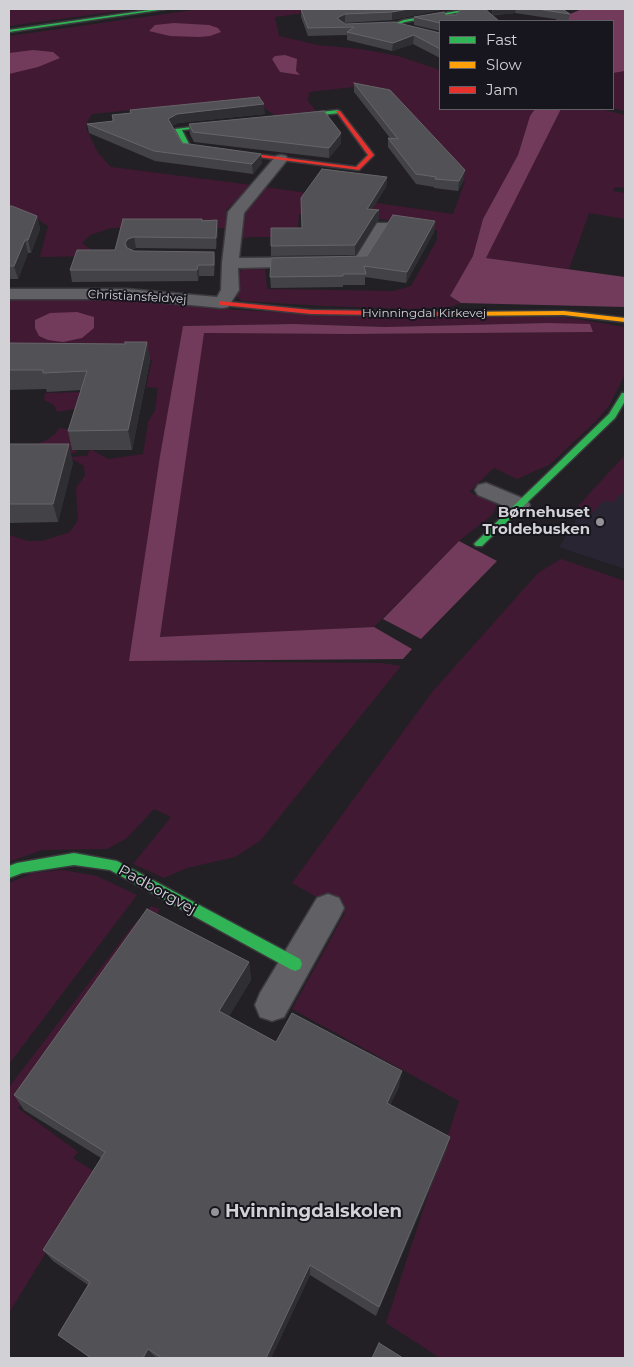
<!DOCTYPE html>
<meta charset="utf-8">
<style>
body{margin:0}
#map{position:relative;width:634px;height:1367px;overflow:hidden;background:#222025;font-family:Montserrat,sans-serif}
canvas{display:block}
.frame{position:absolute;inset:0;border:10px solid #d2d1d6;pointer-events:none}
.legend{position:absolute;left:439px;top:20px;width:175px;height:90px;box-sizing:border-box;background:#17151d;border:1px solid #626067;margin:0;padding:6px 9px;list-style:none;font-size:15px;color:#d2d1d6}
.legend li{display:flex;align-items:center;gap:10px;height:25px}
.legend b{width:25px;border:1px solid #626067}
</style>
<div id="map">
<canvas width="634" height="1367"></canvas>
<div class="frame"></div>
<ul class="legend">
<li><b style="height:6px;background:#30b455"></b>Fast</li>
<li><b style="height:6px;background:#ff9f0a"></b>Slow</li>
<li><b style="height:6px;background:#e5322d"></b>Jam</li>
</ul>
</div>
<script>
const ctx = document.querySelector('canvas').getContext('2d');
ctx.lineJoin = 'round';
function paint(path, color) { ctx.fillStyle = color; ctx.fill(path, 'evenodd'); }
const toPath = rows => new Path2D(rows.map(r => 'M' + r).join(''));
function trace(path, color, width, dash) { ctx.strokeStyle = color; ctx.lineWidth = width; ctx.lineCap = dash ? 'butt' : 'round'; ctx.setLineDash(dash || []); ctx.stroke(path); }
function write(font, color, halo, rows, align = 'center') {
  ctx.font = font + ' Montserrat,sans-serif'; ctx.lineWidth = 4; ctx.setLineDash([]); ctx.textBaseline = 'middle'; ctx.strokeStyle = halo; ctx.fillStyle = color; for (const [text, x, y, turn = 0] of rows) {
    ctx.save(); ctx.translate(x, y); ctx.rotate((+turn || 0) * Math.PI / 180); ctx.textAlign = isNaN(turn) ? turn : align; if (halo) ctx.strokeText(text, 0, 0); ctx.fillText(text, 0, 0); ctx.restore();
  }
}
paint(toPath([
 [625,464,625,569,559,547,590,497]
]), '#292532');
paint(toPath([
 [9,9,135,9,9,26],
 [200,9,333,9,275,17,279,36,318,45,361,49,398,56,440,70,440,109,535,109,530,116,518,155,483,219,473,256,450,296,461,303,450,307,411,309,325,306,242,301,236,296,241,269,246,265,265,267,267,289,394,291,411,286,437,240,437,230,393,224,394,221,345,214,299,214,297,237,249,237,241,239,244,212,265,187,453,214,465,181,371,85,309,92,308,101,316,111,276,116,249,98,92,114,88,120,86,128,98,153,111,167,252,185,226,210,227,228,111,228,90,235,82,243,100,256,40,257,48,226,32,216,9,210,9,36],
 [625,71,625,111,613,108,613,73],
 [561,109,600,109,625,115,625,188,615,187,613,191,625,193,625,219,589,213,569,269,486,258],
 [9,299,119,299,250,311,564,317,625,327,625,374,609,406,596,421,549,465,517,479,494,468,469,492,497,504,492,515,459,541,374,627,160,638,203,333,349,334,593,332,547,323,386,327,294,324,183,326,130,661,382,663,401,666,260,841,235,857,187,868,164,878,133,864,171,817,154,809,127,838,107,849,42,850,9,862,9,535,28,541,42,541,70,532,78,520,76,488,85,475,84,466,69,457,87,456,90,449,108,459,143,454,148,422,155,410,158,388,146,387,152,360,9,356],
 [85,392,92,406,57,412,54,405,44,400,45,393],
 [59,428,77,430,78,447,75,453,34,453,37,444,47,440,55,434],
 [624,456,625,490,613,502,603,501,591,514,580,509,578,506],
 [561,559,625,581,625,1358,440,1358,386,1323,459,1101,292,1009,345,913,292,883,433,691,538,573],
 [63,870,97,876,137,895,9,1064,9,883,33,873],
 [151,906,160,909,18,1108,78,1152,73,1158,95,1172,9,1313,9,1087,132,927]
]), '#421932');
paint(toPath([
 [582,9,625,9,625,71,613,73,613,21,553,21],
 [174,23,209,25,218,28,221,32,210,36,199,37,170,36,149,31,155,25],
 [33,50,53,52,60,58,38,67,9,74,9,53],
 [285,55,297,59,296,71,300,75,280,72,272,59,275,56],
 [535,109,561,109,486,258,625,277,625,307,461,303,450,296,473,256,483,219,518,155,530,116],
 [77,312,94,317,94,328,82,338,63,342,48,340,39,336,35,328,35,320,50,313],
 [547,323,590,324,593,332,349,334,204,333,160,637,374,627,412,649,403,659,129,661,160,456,183,326,294,324,385,327],
 [459,541,497,561,421,639,383,619]
]), '#723b5b');
const street = toPath([
 [281,155,286,156,288,159,244,213,239,258,356,257,377,223,389,223,391,226,367,265,238,268,239,290,228,307,222,308,127,299,9,299,9,289,127,289,217,297,221,290,222,263,228,212,276,156,281,155],
 [486,483,527,500,530,505,527,510,519,512,478,495,475,490,478,485,486,483],
 [328,894,339,898,344,908,339,918,284,1017,272,1021,260,1017,255,1005,260,993,317,898,328,894]
]);
const fast = toPath([
 [156,9,166,9,9,32,9,30,156,9],
 [469,9,478,9,405,22,394,26,359,26,393,24,404,20,469,9],
 [338,110,340,113,182,130,190,146,218,150,219,151,216,153,186,149,175,129,338,110],
 [622,393,625,393,625,401,615,418,482,546,476,546,474,544,476,542,609,414,622,393],
 [74,853,117,861,300,959,302,964,300,969,295,971,290,969,110,870,74,865,22,873,9,878,9,866,17,863,74,853]
]);
const slow = toPath([
 [564,311,625,318,625,322,564,315,446,316,442,314,446,312,564,311]
]);
const jam = toPath([
 [336,111,340,111,374,155,359,170,213,151,216,149,356,167,368,155,336,111],
 [219,301,311,310,446,312,450,314,446,316,311,314,222,305,219,305,219,301]
]);
trace(street, '#3b3a3e', 3);
trace(fast, '#3b3a3e', 3);
trace(slow, '#3b3a3e', 3);
trace(jam, '#3b3a3e', 3);
paint(street, '#616064');
paint(fast, '#30b455');
paint(slow, '#ff9f0a');
paint(jam, '#e5322d');
paint(toPath([
 [301,9,445,9,392,20,344,23,345,24,440,33,440,58,413,44,392,51,347,40,347,35,308,36,301,17],
 [487,9,564,9,562,9,570,14,568,21,515,13,440,21,440,31,414,25,414,17,446,15,492,15,492,10],
 [354,83,464,179,458,191,434,188,434,187,416,184,388,147,388,138,390,138,354,92],
 [130,110,265,114,178,123,172,126,182,143,262,163,253,174,155,161,89,133,87,124,112,121,112,115,130,113],
 [189,124,341,133,341,143,329,158,194,142,190,134],
 [387,177,386,187,372,209,379,210,379,220,375,222,355,255,271,256,271,246,302,228],
 [9,206,37,216,40,229,31,253,28,253,18,279,9,279],
 [123,219,217,220,218,231,216,249,136,248,131,250,134,251,215,263,214,276,199,276,198,281,72,282,70,270,115,250],
 [435,221,434,232,406,283,365,277,365,285,343,285,343,287,271,288,270,277,367,256],
 [147,342,150,361,132,450,72,450,68,431,81,390,47,392,46,389,9,390,9,343,125,344],
 [9,444,73,462,58,522,9,523],
 [249,962,251,980,229,1016,276,1042,399,1087,390,1105,450,1137,446,1151,376,1316,310,1275,271,1358,157,1358,154,1356,153,1358,90,1358,58,1335,88,1285,53,1261,43,1250,101,1158,24,1110,14,1095]
]), '#434246');
paint(toPath([
 [409,9,446,9,392,20,392,12],
 [493,9,516,9,515,13,492,15],
 [345,14,345,22,337,26,337,18],
 [414,35,413,44,392,51,393,43],
 [264,104,265,114,178,123,169,128,168,119,177,114],
 [341,133,341,143,329,158,329,148],
 [261,154,262,163,253,174,252,164],
 [465,170,464,179,458,191,459,181],
 [387,177,386,187,367,218,367,209],
 [379,210,379,220,375,222,355,255,355,245,376,212],
 [37,216,40,229,31,253,28,240],
 [217,220,218,231,216,249,216,238],
 [435,221,434,232,406,283,407,272],
 [134,237,136,248,129,250,126,254,125,243,128,239],
 [25,240,28,253,18,279,14,266],
 [214,252,215,263,214,276],
 [198,265,199,276,198,281,197,270],
 [147,342,150,361,132,450,128,430],
 [69,444,73,462,58,522,53,504],
 [249,962,251,980,222,1028,219,1011],
 [402,1071,399,1087,384,1118,387,1103],
 [450,1137,446,1151,376,1316,379,1307],
 [310,1265,310,1275,271,1358,266,1358],
 [148,1349,154,1356,153,1358,143,1358]
]), '#2f2e32');
const building = toPath([
 [301,9,409,9,392,12,345,14,337,18,345,24,394,22,440,33,440,49,414,35,393,43,347,32,354,27,308,28,301,9],
 [461,9,485,9,499,21,440,21,440,23,414,17,444,12,446,15,456,15,461,9],
 [537,9,562,9,570,14,537,9],
 [354,83,390,90,465,170,459,181,435,179,436,177,416,174,388,138,398,139,354,83],
 [259,97,264,104,177,114,168,119,182,143,261,154,252,164,154,151,87,124,114,121,112,115,131,113,130,110,259,97],
 [324,111,341,133,329,148,193,132,189,124,324,111],
 [322,169,387,177,367,209,379,210,376,212,355,245,271,246,271,228,302,228,301,198,322,169],
 [9,206,12,206,37,216,28,240,25,240,14,266,9,266,9,206],
 [393,215,435,221,407,272,364,266,366,274,343,274,343,276,270,277,271,258,367,256,393,215],
 [123,219,202,219,202,221,217,220,216,238,134,237,128,239,125,243,127,248,134,251,214,252,214,265,198,265,197,270,70,270,77,250,115,250,123,219],
 [125,342,147,342,128,430,68,431,87,371,43,373,43,370,9,370,9,343,125,344,125,342],
 [9,444,69,444,53,504,9,504,9,444],
 [147,909,249,962,219,1011,276,1042,292,1013,402,1071,387,1103,450,1137,379,1307,310,1265,266,1358,162,1358,148,1349,143,1358,91,1358,58,1335,90,1282,43,1250,105,1152,14,1095,147,909],
 [379,1343,403,1358,372,1358,379,1343]
]);
paint(building, '#525155');
trace(building, '#66656a', 1);
for (const [x, y, r, color] of [
 [600,522,5,"#949398"],
 [215,1212,5,"#949398"]
]) { const dot = new Path2D(); dot.arc(x, y, r, 0, 2 * Math.PI); ctx.fillStyle = color; ctx.fill(dot); trace(dot, '#17151d', 2); }
write('12px', '#d2d1d6', '#17151d', [
 ["Christiansfeldvej",137,297,3],
 ["Hvinningdal Kirkevej",424,313]
]);
write('bold 15px', '#d2d1d6', '#17151d', [
 ["Børnehuset",590,513],
 ["Troldebusken",590,530]
], 'right');
write('15px', '#d2d1d6', '#17151d', [
 ["Padborgvej",157,890,29]
]);
write('bold 18px', '#d2d1d6', '#17151d', [
 ["Hvinningdalskolen",225,1212]
], 'left');
</script>
